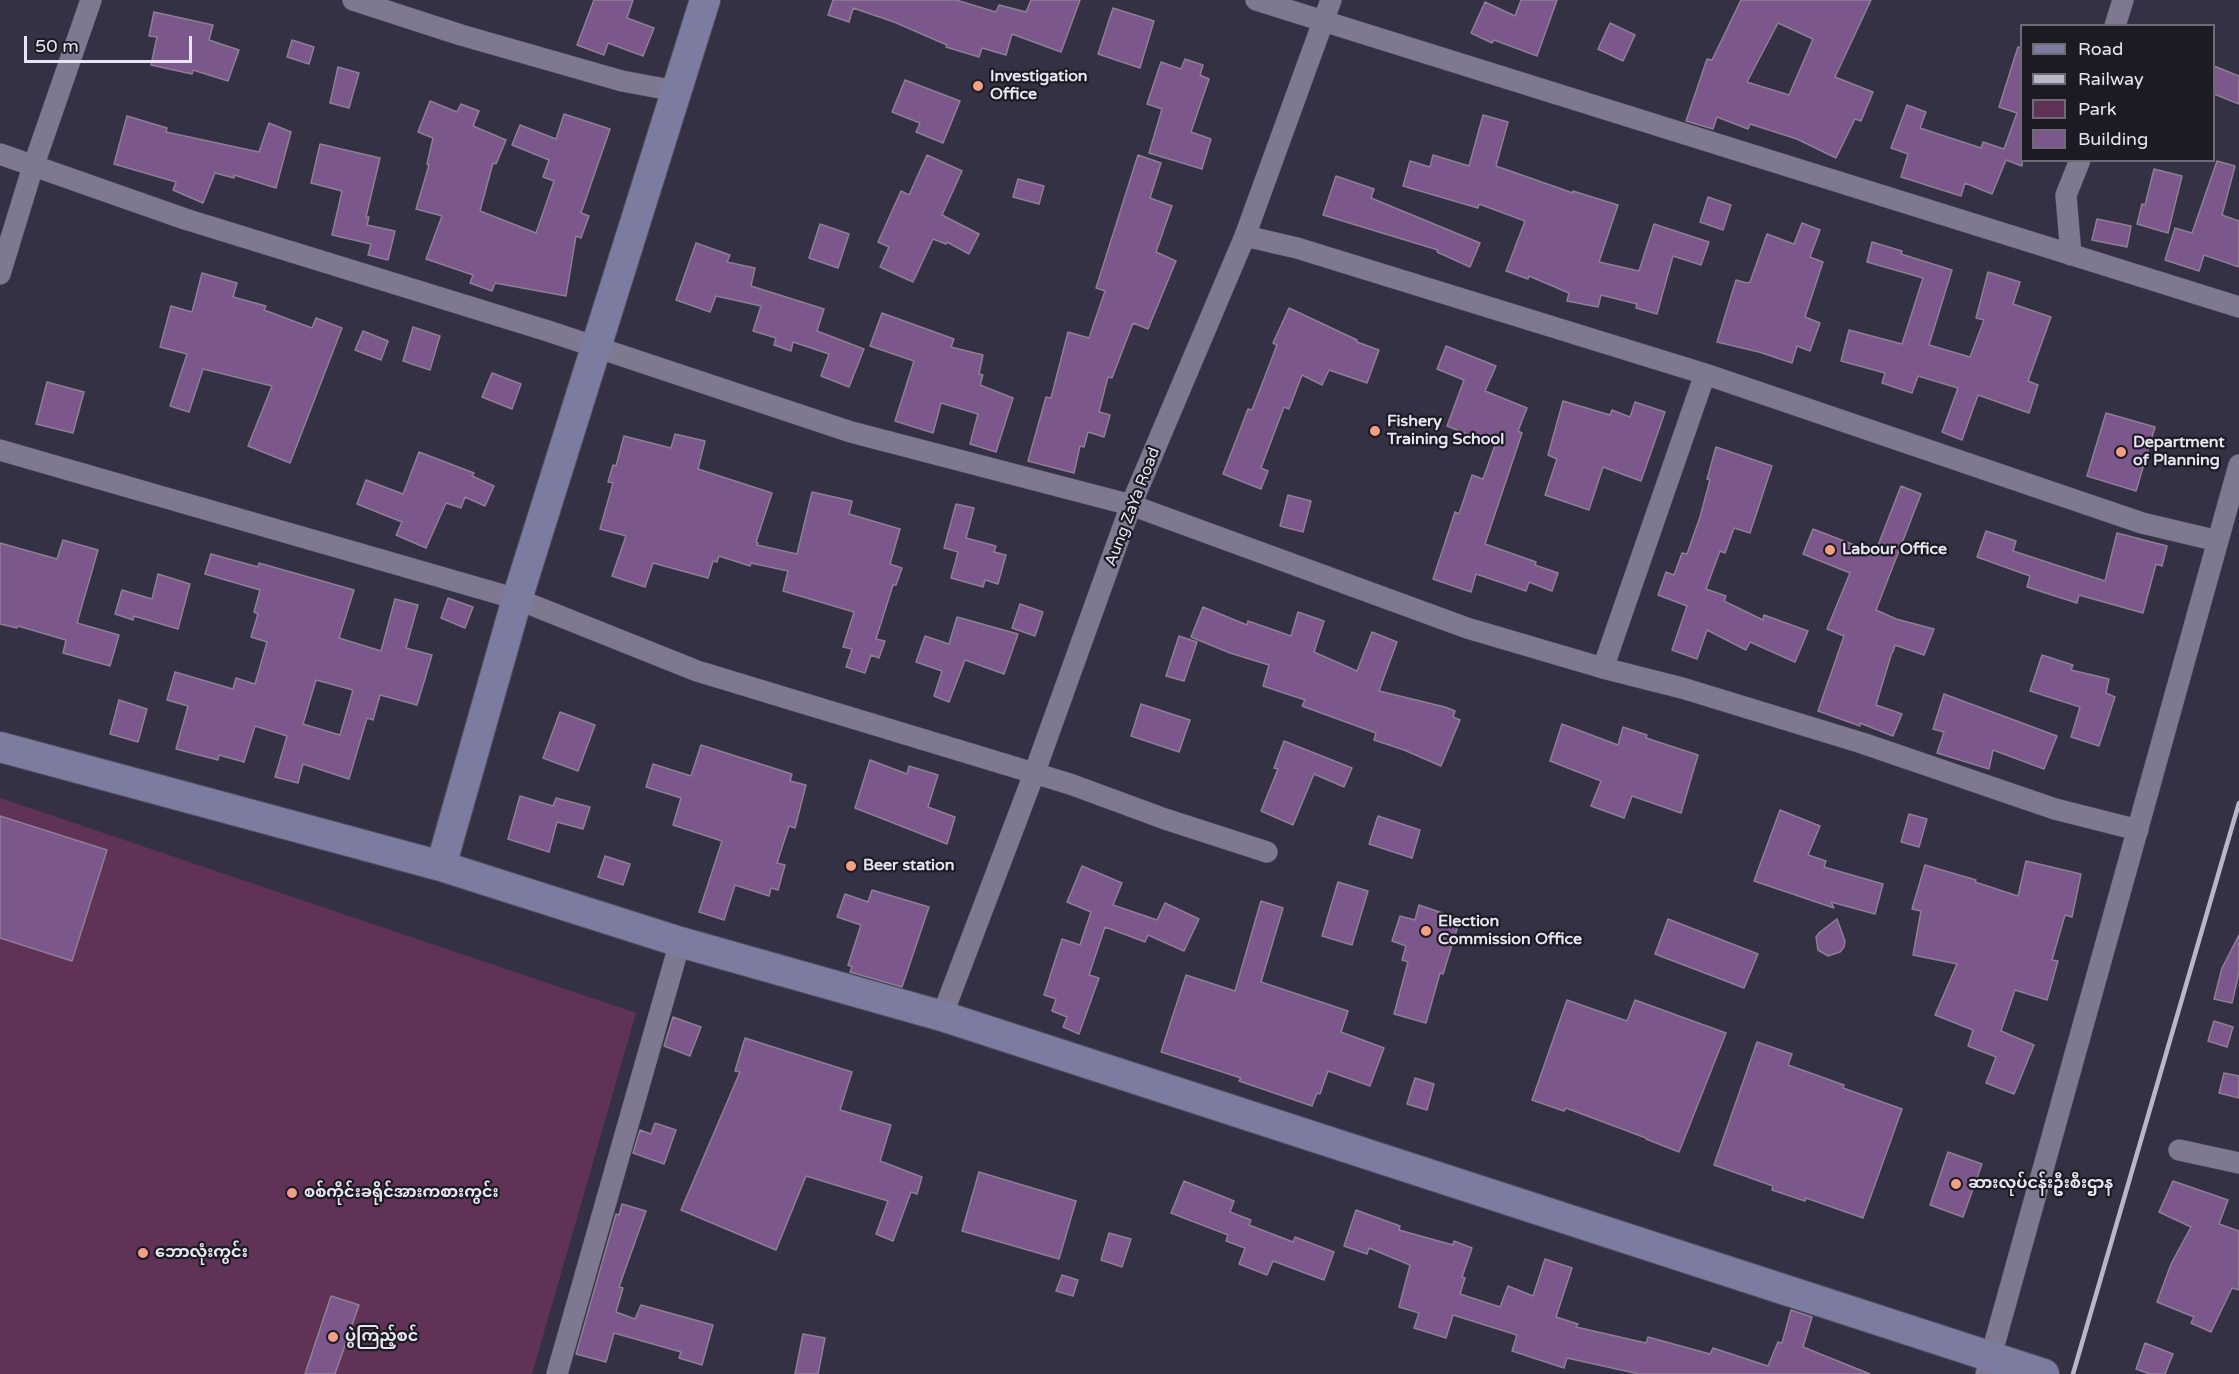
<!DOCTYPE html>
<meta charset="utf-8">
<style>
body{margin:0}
#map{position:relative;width:2239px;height:1374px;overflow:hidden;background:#353145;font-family:"Varela Round",sans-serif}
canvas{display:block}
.legend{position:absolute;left:2020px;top:24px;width:195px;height:138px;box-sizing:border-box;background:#1c1a23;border:2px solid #6e6b76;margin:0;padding:8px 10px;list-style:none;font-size:18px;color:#e8e5f2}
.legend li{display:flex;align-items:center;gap:12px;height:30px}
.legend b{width:30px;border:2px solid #6e6b76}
.scale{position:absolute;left:24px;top:36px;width:168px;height:27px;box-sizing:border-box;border:3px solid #e8e5f2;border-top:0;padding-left:8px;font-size:18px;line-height:21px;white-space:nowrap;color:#e8e5f2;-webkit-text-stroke:4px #1c1a23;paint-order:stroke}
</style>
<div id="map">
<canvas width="2239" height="1374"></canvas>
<ul class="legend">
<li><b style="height:8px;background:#7c7ca0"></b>Road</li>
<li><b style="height:8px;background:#b9b6c5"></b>Railway</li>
<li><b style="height:16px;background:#603356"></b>Park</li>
<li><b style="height:16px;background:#7c578b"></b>Building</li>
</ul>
<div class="scale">50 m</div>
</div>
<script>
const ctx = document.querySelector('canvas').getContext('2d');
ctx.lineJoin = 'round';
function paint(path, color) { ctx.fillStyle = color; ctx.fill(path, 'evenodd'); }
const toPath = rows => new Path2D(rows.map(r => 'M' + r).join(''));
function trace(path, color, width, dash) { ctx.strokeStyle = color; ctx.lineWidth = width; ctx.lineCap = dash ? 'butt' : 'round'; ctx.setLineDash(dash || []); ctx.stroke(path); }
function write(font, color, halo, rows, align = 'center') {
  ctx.font = font + ' "Varela Round","Noto Sans Myanmar",sans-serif'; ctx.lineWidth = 4.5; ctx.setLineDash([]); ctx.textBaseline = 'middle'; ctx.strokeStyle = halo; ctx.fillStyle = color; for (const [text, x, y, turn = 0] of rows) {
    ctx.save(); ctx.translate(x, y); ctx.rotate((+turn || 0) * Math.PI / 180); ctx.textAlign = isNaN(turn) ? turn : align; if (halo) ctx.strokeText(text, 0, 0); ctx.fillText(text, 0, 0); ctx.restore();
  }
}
paint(toPath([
 [0,798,636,1013,532,1374,0,1374]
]), '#603356');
const building = toPath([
 [594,0,633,0,627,18,654,28,643,56,608,43,604,55,577,45,594,0],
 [833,0,956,0,996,12,999,5,1026,12,1031,0,1080,0,1061,52,1012,34,1006,55,982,48,979,57,946,47,947,45,894,22,853,8,849,22,828,15,833,0],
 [1521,0,1557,0,1537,56,1494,40,1492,43,1471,33,1485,2,1515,16,1521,0],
 [1741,0,1871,0,1835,77,1873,92,1861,121,1855,119,1836,158,1797,139,1750,124,1748,129,1717,117,1713,129,1686,121,1707,59,1712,60,1741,0],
 [1778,23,1813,39,1789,95,1747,82,1778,23],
 [1113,8,1154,21,1140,68,1098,54,1113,8],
 [154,12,213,25,209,40,239,50,228,81,193,70,192,74,151,65,157,37,149,36,154,12],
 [1610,23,1635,35,1623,61,1598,49,1610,23],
 [292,40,314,47,309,64,287,57,292,40],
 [2018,47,2022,48,2022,166,2006,160,1992,194,1965,183,1961,196,1901,177,1908,154,1891,148,1907,105,1926,112,1920,128,1981,148,1983,142,2004,149,2017,113,1999,107,2018,47],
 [1185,59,1203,65,1200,75,1209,79,1191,132,1211,139,1202,169,1149,153,1162,109,1147,104,1161,62,1181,69,1185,59],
 [2214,66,2239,76,2239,104,2214,94,2214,66],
 [338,67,359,73,349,108,330,103,338,67],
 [905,80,960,101,943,143,916,132,920,123,892,112,905,80],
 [430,101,457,112,461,104,479,111,473,126,506,140,496,164,493,163,480,211,536,233,554,181,543,177,549,160,512,145,520,125,556,139,564,114,610,129,581,213,589,216,581,238,576,236,566,296,495,283,492,291,470,283,473,275,426,259,442,216,416,209,429,165,427,164,433,138,418,132,430,101],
 [1483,115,1508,122,1496,166,1573,193,1573,191,1618,205,1599,262,1639,271,1654,224,1709,242,1701,265,1673,256,1657,314,1636,308,1637,304,1601,295,1598,307,1567,301,1569,293,1529,276,1528,279,1506,271,1525,221,1479,204,1478,208,1403,186,1410,161,1430,167,1433,155,1469,166,1483,115],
 [127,116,167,128,166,132,259,152,269,123,291,132,276,188,234,175,234,178,215,173,203,203,173,190,176,182,114,164,127,116],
 [320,144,380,158,366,217,369,217,367,225,395,231,388,260,368,255,371,244,332,235,342,191,311,183,320,144],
 [927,155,962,171,942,215,979,234,969,254,947,242,946,244,933,239,913,282,880,267,889,247,878,242,901,191,909,195,927,155],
 [1138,155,1161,163,1150,198,1172,206,1156,252,1176,261,1148,329,1133,323,1112,378,1108,377,1099,412,1110,415,1104,437,1088,432,1084,447,1080,446,1074,473,1028,461,1046,397,1051,398,1068,332,1089,338,1105,291,1096,288,1138,155],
 [2217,161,2235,166,2222,215,2239,221,2239,267,2204,255,2199,271,2165,260,2175,228,2192,233,2217,161],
 [2154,169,2182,176,2168,233,2137,224,2142,204,2145,205,2154,169],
 [1336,176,1374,189,1371,198,1480,243,1470,267,1437,252,1438,250,1323,215,1336,176],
 [1018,179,1044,186,1039,204,1013,197,1018,179],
 [1708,197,1731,205,1723,230,1700,222,1708,197],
 [2097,219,2131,226,2127,247,2092,240,2097,219],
 [1802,223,1820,230,1810,257,1823,262,1805,317,1820,323,1810,351,1797,346,1792,363,1759,352,1717,342,1736,280,1747,283,1750,282,1767,234,1794,244,1802,223],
 [820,224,849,234,838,268,809,258,820,224],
 [1872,242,1902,251,1901,254,1952,270,1929,345,1970,357,1984,320,1976,318,1988,272,2020,282,2013,304,2051,317,2028,381,2038,385,2029,413,1978,395,1962,440,1942,432,1958,388,1918,376,1912,393,1882,383,1885,373,1841,361,1849,330,1902,344,1923,278,1867,262,1872,242],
 [696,243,730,255,727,262,755,268,751,286,824,309,817,331,864,349,849,387,821,376,829,354,793,342,791,351,774,345,776,338,753,331,761,306,716,296,710,312,676,300,696,243],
 [202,273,237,283,233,297,266,306,264,310,312,328,316,318,342,328,290,463,248,446,272,386,203,369,189,412,170,406,187,354,160,347,171,306,192,312,202,273],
 [1289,308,1357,340,1357,342,1379,350,1367,383,1329,370,1322,385,1302,375,1289,409,1284,407,1261,468,1268,471,1261,489,1223,474,1248,409,1252,410,1277,345,1273,343,1289,308],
 [882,313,954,339,951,347,983,355,979,374,983,375,980,385,1013,398,996,452,970,444,978,414,941,403,933,433,895,421,914,361,870,346,882,313],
 [413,327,440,336,430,370,403,361,413,327],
 [363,331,388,341,381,360,355,350,363,331],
 [1446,346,1496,366,1485,391,1527,408,1518,431,1522,433,1485,544,1536,562,1535,565,1558,573,1552,591,1529,582,1526,591,1476,574,1471,592,1433,579,1455,512,1459,514,1472,475,1483,479,1495,445,1447,426,1464,380,1437,369,1446,346],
 [492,373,521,384,512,409,482,397,492,373],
 [47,382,84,392,73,433,36,424,47,382],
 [1563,401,1610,415,1612,410,1630,417,1635,402,1665,412,1641,481,1603,467,1589,510,1545,495,1557,459,1548,455,1563,401],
 [2106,413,2155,427,2136,491,2087,476,2106,413],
 [675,434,705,441,698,469,772,493,756,542,758,543,757,545,797,554,812,492,852,501,849,514,900,529,890,564,902,568,896,585,893,585,876,639,885,641,879,658,871,655,865,673,846,667,852,649,843,647,854,612,783,591,788,571,751,563,750,566,719,556,717,562,713,561,708,578,653,563,645,587,612,576,626,536,600,529,613,483,608,482,613,465,616,466,624,436,671,448,675,434],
 [1716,447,1772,466,1750,533,1734,528,1725,553,1720,551,1706,589,1726,596,1724,601,1763,620,1764,615,1808,631,1795,662,1750,642,1746,650,1707,630,1697,659,1672,650,1687,606,1658,595,1666,572,1674,575,1682,553,1687,554,1700,517,1710,480,1707,479,1716,447],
 [419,452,474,473,472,476,494,486,485,506,465,497,461,508,446,503,426,548,396,535,402,522,357,504,366,480,403,494,419,452],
 [1901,486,1921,494,1876,610,1896,619,1934,629,1924,655,1895,645,1893,652,1892,652,1876,705,1902,714,1893,736,1860,723,1860,726,1818,711,1844,636,1827,629,1850,573,1803,554,1813,529,1875,553,1901,486],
 [1288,495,1311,501,1303,532,1280,526,1288,495],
 [956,504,974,508,966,538,996,546,994,552,1006,555,998,584,985,580,983,587,951,578,958,552,944,548,956,504],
 [1986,531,2016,541,2013,551,2105,581,2117,533,2167,546,2162,566,2156,564,2143,613,2079,595,2077,603,2027,587,2030,576,1977,557,1986,531],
 [63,540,98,550,77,623,119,635,110,666,63,653,66,640,18,626,17,628,0,624,0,543,57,559,63,540],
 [211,554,258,567,259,563,354,590,339,638,381,651,395,599,418,605,406,648,432,655,417,705,380,695,373,720,367,718,349,779,303,764,298,783,275,777,287,736,255,726,244,762,219,755,218,760,176,749,188,706,167,700,175,672,233,689,236,678,255,684,267,642,251,637,258,614,254,612,260,590,205,574,211,554],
 [316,680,353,690,340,735,303,724,316,680],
 [158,574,190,584,178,629,134,616,133,620,115,614,122,590,152,599,158,574],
 [448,598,473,607,465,628,441,618,448,598],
 [1020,604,1043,612,1035,636,1012,628,1020,604],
 [1203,607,1247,625,1248,621,1291,636,1298,612,1324,621,1314,652,1357,671,1372,632,1397,642,1379,691,1445,707,1455,711,1453,717,1460,720,1441,766,1404,750,1374,740,1376,733,1302,706,1305,700,1263,686,1269,665,1230,653,1191,637,1203,607],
 [957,617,1018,634,1004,674,965,660,949,702,934,696,942,671,916,662,925,636,949,644,957,617],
 [1179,636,1197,642,1184,681,1166,676,1179,636],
 [2042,655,2073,665,2071,670,2109,679,2106,693,2115,697,2099,746,2071,737,2080,707,2030,691,2042,655],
 [1944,694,2057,736,2044,769,1993,750,1989,769,1937,753,1944,732,1933,729,1944,694],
 [119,700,147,709,138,742,110,734,119,700],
 [1141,704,1190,720,1179,752,1131,736,1141,704],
 [560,712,595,725,578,771,543,758,560,712],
 [1562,724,1618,745,1623,727,1647,735,1646,738,1698,755,1681,813,1632,796,1624,818,1591,806,1601,781,1550,761,1562,724],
 [1284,741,1352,768,1344,787,1314,774,1293,825,1261,811,1278,769,1274,768,1284,741],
 [701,745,792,774,790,781,806,785,795,828,789,826,777,863,785,865,778,890,771,888,769,896,735,885,724,920,699,912,722,841,673,825,681,798,646,787,653,764,691,776,701,745],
 [870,760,907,774,909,766,938,775,928,807,955,817,947,844,855,808,870,760],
 [520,796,553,806,556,798,590,807,583,829,557,822,549,852,508,839,520,796],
 [1780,810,1820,826,1808,855,1826,861,1824,867,1883,884,1875,914,1831,902,1834,908,1754,881,1780,810],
 [1909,814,1927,819,1919,847,1901,842,1909,814],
 [0,816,107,850,72,961,0,938,0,816],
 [1378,816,1420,830,1412,858,1369,844,1378,816],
 [605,856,630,864,623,885,598,877,605,856],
 [2026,861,2081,874,2072,917,2065,915,2052,960,2058,961,2047,1000,2015,990,2001,1031,2034,1045,2014,1094,1986,1083,1996,1057,1968,1046,1973,1030,1935,1015,1957,964,1913,955,1921,911,1912,909,1925,865,1976,880,1975,882,2018,896,2026,861],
 [1082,866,1122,883,1113,905,1157,920,1165,903,1199,919,1184,951,1148,935,1145,942,1105,927,1089,975,1099,978,1079,1034,1063,1027,1067,1017,1052,1011,1056,999,1044,995,1062,939,1080,945,1091,912,1067,902,1082,866],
 [1338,882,1368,891,1352,945,1322,936,1338,882],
 [872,890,929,907,902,987,850,972,852,967,848,965,861,925,837,917,845,894,868,902,872,890],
 [1261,901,1283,908,1261,982,1348,1011,1341,1032,1384,1048,1370,1086,1328,1071,1320,1094,1317,1093,1312,1106,1239,1081,1241,1078,1161,1052,1186,975,1235,991,1261,901],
 [1419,905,1460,919,1443,974,1440,973,1426,1023,1394,1014,1408,962,1402,960,1406,946,1392,941,1400,916,1415,920,1419,905],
 [1668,919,1758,954,1744,988,1655,954,1668,919],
 [1837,919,1845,941,1844,947,1840,952,1828,956,1818,950,1816,937,1820,932,1837,919],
 [2239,935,2239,973,2232,1003,2214,999,2222,968,2239,935],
 [1567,1000,1627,1021,1635,1000,1726,1033,1679,1152,1646,1139,1646,1138,1566,1108,1564,1111,1532,1100,1567,1000],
 [673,1017,701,1027,690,1056,664,1046,673,1017],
 [2214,1021,2233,1027,2227,1047,2208,1041,2214,1021],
 [745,1038,852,1072,840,1110,891,1125,880,1161,922,1177,917,1194,911,1192,893,1241,876,1234,888,1201,806,1176,776,1250,681,1210,740,1072,735,1071,745,1038],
 [1757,1042,1792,1054,1788,1065,1844,1085,1843,1088,1902,1109,1863,1218,1806,1198,1805,1201,1772,1190,1773,1186,1714,1165,1757,1042],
 [2224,1073,2239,1076,2239,1098,2219,1093,2224,1073],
 [1415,1078,1434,1084,1427,1110,1407,1104,1415,1078],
 [655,1123,676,1130,664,1164,633,1153,640,1130,651,1134,655,1123],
 [1948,1152,1982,1164,1963,1217,1930,1205,1948,1152],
 [979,1172,1076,1201,1059,1259,962,1231,979,1172],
 [1184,1181,1234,1201,1230,1212,1251,1220,1249,1225,1293,1242,1295,1237,1334,1252,1324,1280,1273,1261,1267,1275,1239,1264,1245,1248,1226,1241,1228,1235,1171,1213,1184,1181],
 [2173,1181,2228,1200,2219,1224,2239,1231,2239,1290,2232,1288,2211,1332,2191,1323,2194,1317,2157,1302,2171,1264,2191,1227,2159,1212,2173,1181],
 [622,1204,646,1211,619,1287,623,1288,616,1312,635,1319,641,1305,713,1325,702,1365,679,1358,681,1352,614,1333,606,1362,576,1354,616,1214,619,1215,622,1204],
 [1356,1210,1400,1226,1399,1230,1453,1245,1454,1241,1472,1248,1462,1277,1465,1278,1460,1294,1500,1307,1508,1286,1533,1296,1545,1259,1572,1268,1556,1317,1578,1324,1576,1327,1646,1343,1648,1337,1710,1354,1713,1348,1768,1366,1778,1342,1782,1343,1791,1310,1812,1317,1803,1347,1870,1374,1639,1374,1567,1358,1564,1368,1512,1351,1517,1335,1453,1315,1446,1338,1414,1328,1419,1313,1399,1307,1410,1265,1369,1248,1367,1254,1344,1246,1356,1210],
 [1109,1233,1131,1239,1122,1267,1101,1260,1109,1233],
 [1062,1275,1078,1280,1073,1296,1056,1291,1062,1275],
 [331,1296,359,1305,335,1374,305,1374,331,1296],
 [803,1334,825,1338,818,1374,795,1374,803,1334],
 [2145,1343,2173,1354,2165,1374,2150,1374,2136,1369,2145,1343]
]);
paint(building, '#7c578b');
trace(building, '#8d7f94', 1.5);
const street = toPath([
 [353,0,461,35,622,81,676,91],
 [1256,0,2239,307],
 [2115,26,2123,0],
 [0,154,185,219,548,331,851,432,1131,505,1467,628,1603,668,1682,688,1862,743,2055,809,2138,830],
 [1245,236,1297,248,1705,374,2142,523,2218,541],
 [2071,255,2066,195,2080,160],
 [0,274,31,173,91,0],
 [0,450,517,599,697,671,1070,784,1165,819,1267,852],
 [1603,668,1705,374],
 [942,1016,1034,774,1131,505,1245,236,1331,0],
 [2179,1150,2239,1163],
 [557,1374,680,942],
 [1986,1374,2239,465]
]);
const secondary = toPath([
 [0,747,441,866,680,942,942,1016,2044,1374],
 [441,866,517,599,705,0]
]);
trace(street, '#524e5f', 22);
trace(secondary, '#524e5f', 32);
trace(street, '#7e7990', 21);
trace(secondary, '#7c7ca0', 30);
trace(toPath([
 [2073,1374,2239,803]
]), '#b9b6c5', 4.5);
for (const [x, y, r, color] of [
 [978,86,6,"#f39f84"],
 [1375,431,6,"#f39f84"],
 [2121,452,6,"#f39f84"],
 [1830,550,6,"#f39f84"],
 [851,866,6,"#f39f84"],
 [1426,931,6,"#f39f84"],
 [1956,1184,6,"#f39f84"],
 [292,1193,6,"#f39f84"],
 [143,1253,6,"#f39f84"],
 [333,1337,6,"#f39f84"]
]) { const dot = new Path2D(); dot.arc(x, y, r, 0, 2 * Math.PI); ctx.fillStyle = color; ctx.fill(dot); trace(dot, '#1c1a23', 2); }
write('bold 16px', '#e8e5f2', '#1c1a23', [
 ["Investigation",990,77],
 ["Office",990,95],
 ["Fishery",1387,422],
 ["Training School",1387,440],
 ["Department",2133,443],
 ["of Planning",2133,461],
 ["Labour Office",1842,550],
 ["Beer station",863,866],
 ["Election",1438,922],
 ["Commission Office",1438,940],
 ["ဆားလုပ်ငန်းဦးစီးဌာန",1968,1184],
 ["စစ်ကိုင်းခရိုင်အားကစားကွင်း",304,1193],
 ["ဘောလုံးကွင်း",155,1253],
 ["ပွဲကြည့်စင်",345,1337]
], 'left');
write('16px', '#e8e5f2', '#1c1a23', [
 ["Aung ZaYa Road",1133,507,-69]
]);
</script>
